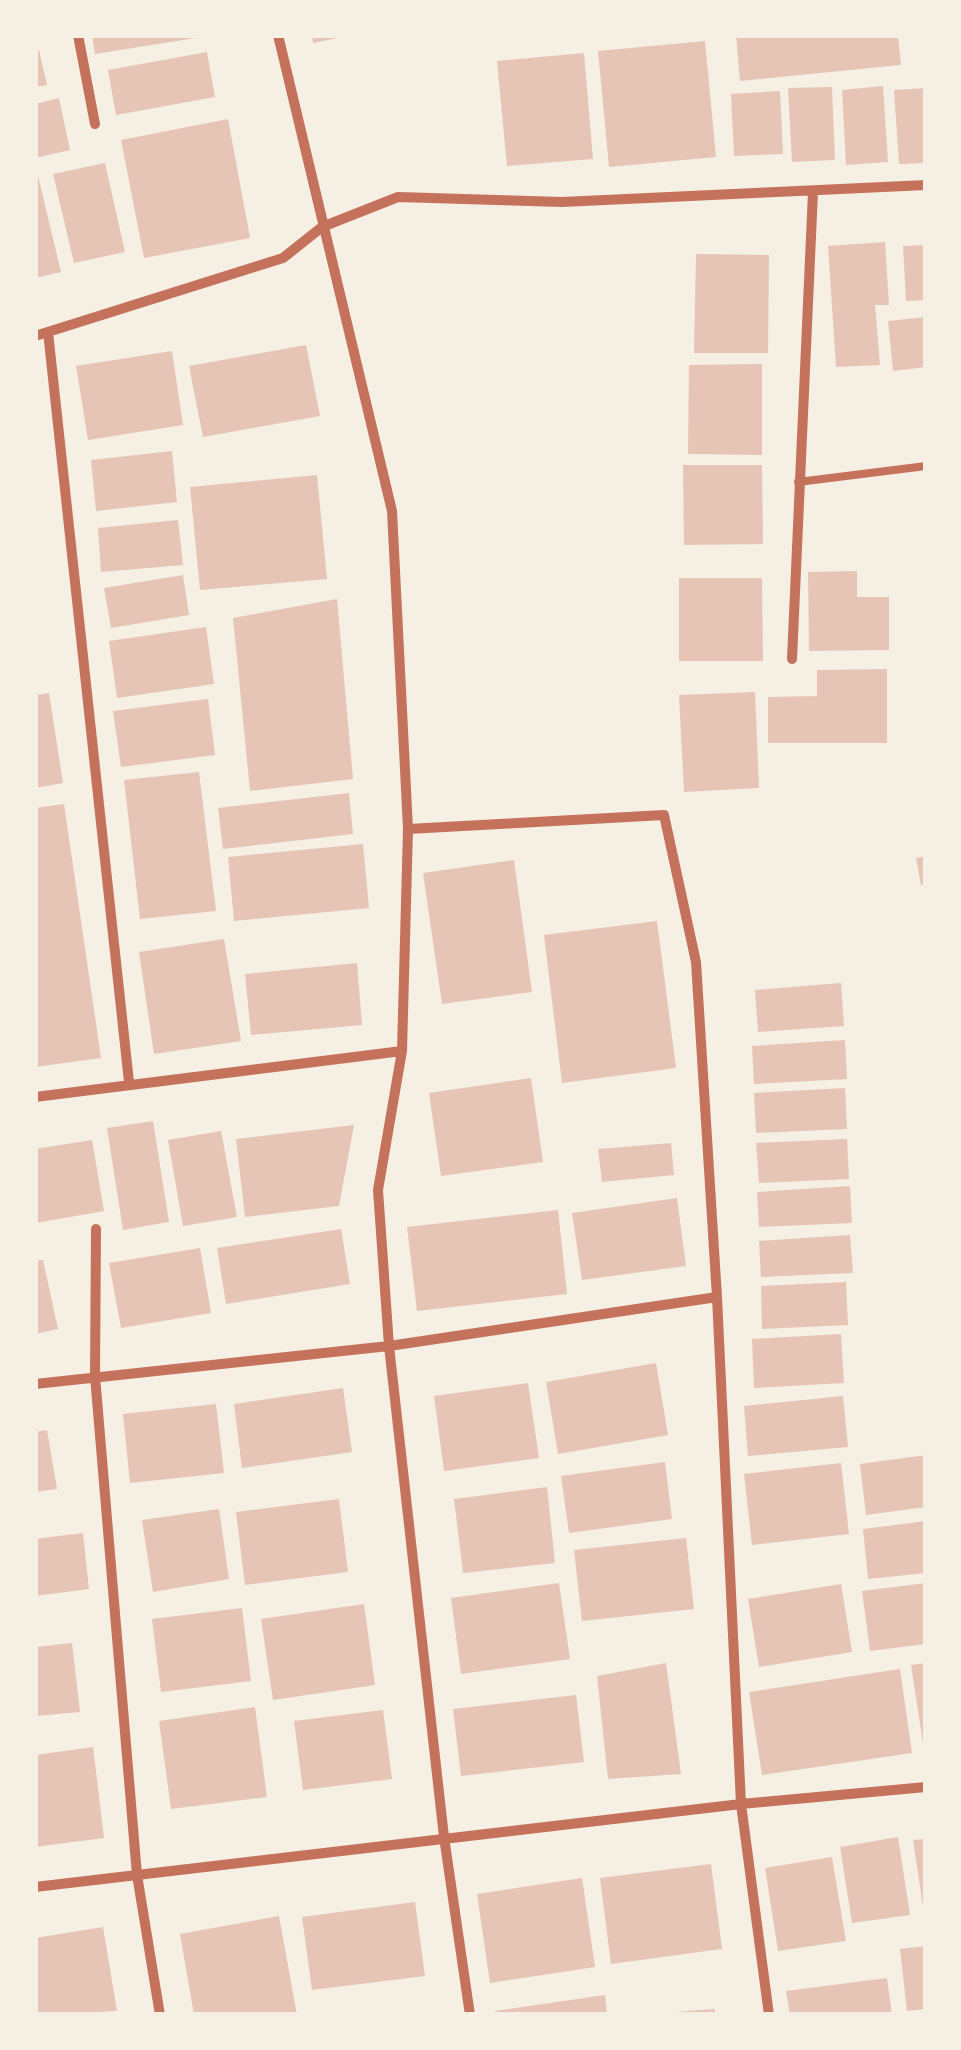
<!DOCTYPE html>
<style>
body{margin:0}
#map{position:relative;width:961px;height:2050px;overflow:hidden;background:#f6efe4;font-family:"Fira Sans Condensed",sans-serif}
canvas{display:block}
.frame{position:absolute;inset:0;border:38px solid #f6efe4;pointer-events:none}
</style>
<div id="map">
<canvas width="961" height="2050"></canvas>
<div class="frame"></div>
</div>
<script>
const ctx = document.querySelector('canvas').getContext('2d');
ctx.lineJoin = 'round';
function paint(path, color) { ctx.fillStyle = color; ctx.fill(path, 'evenodd'); }
const toPath = rows => new Path2D(rows.map(r => 'M' + r).join(''));
function trace(path, color, width, dash) { ctx.strokeStyle = color; ctx.lineWidth = width; ctx.lineCap = dash ? 'butt' : 'round'; ctx.setLineDash(dash || []); ctx.stroke(path); }
paint(toPath([
 [92,35,202,35,202,37,95,54],
 [312,35,343,35,343,37,313,43],
 [736,35,898,35,901,65,740,81],
 [705,41,716,157,609,167,598,51],
 [39,50,47,85,35,87,35,51],
 [207,52,215,97,116,115,108,70],
 [584,53,593,159,507,166,497,61],
 [883,86,888,162,846,165,842,90],
 [832,87,835,160,792,162,788,88],
 [926,88,926,163,899,164,894,90],
 [780,91,783,154,734,156,731,94],
 [59,98,70,150,35,158,35,104],
 [228,119,250,238,144,258,121,140],
 [105,163,125,252,74,263,53,174],
 [38,176,61,272,35,278,35,177],
 [885,242,889,305,875,305,880,365,836,367,828,246],
 [926,245,926,300,906,301,903,246],
 [696,254,769,255,768,353,694,353],
 [926,317,926,367,893,371,888,321],
 [306,345,320,416,203,437,189,366],
 [172,351,183,425,88,440,76,366],
 [762,364,762,455,688,454,689,365],
 [172,451,177,502,96,511,91,460],
 [683,465,762,465,763,544,684,545],
 [317,475,327,579,200,590,190,487],
 [178,520,183,565,101,572,98,528],
 [857,571,857,597,889,597,889,650,809,651,808,572],
 [183,575,189,615,111,628,104,588],
 [679,578,762,578,763,661,679,661],
 [337,599,353,779,250,791,233,618],
 [206,627,214,684,117,698,109,641],
 [887,669,887,743,768,743,768,697,817,696,817,670],
 [755,692,759,788,684,792,679,695],
 [49,693,63,783,35,788,35,695],
 [208,699,215,755,121,767,113,711],
 [199,772,216,911,140,919,124,780],
 [349,793,353,834,223,849,218,808],
 [64,804,101,1058,35,1067,35,808],
 [363,844,369,908,234,921,228,857],
 [926,856,926,884,921,885,916,858],
 [514,860,532,992,442,1004,423,873],
 [657,921,676,1068,562,1083,544,935],
 [224,939,241,1041,154,1054,139,952],
 [357,963,362,1025,251,1035,245,974],
 [841,983,844,1026,758,1032,755,990],
 [845,1040,847,1079,754,1084,752,1046],
 [531,1078,543,1162,441,1176,429,1093],
 [845,1088,847,1129,756,1133,754,1093],
 [153,1121,169,1222,123,1230,107,1128],
 [354,1125,339,1206,245,1217,236,1139],
 [221,1131,237,1217,183,1226,168,1140],
 [847,1139,849,1179,759,1183,756,1143],
 [92,1140,104,1211,36,1223,35,1149],
 [671,1143,674,1175,602,1182,598,1149],
 [850,1186,852,1223,759,1227,757,1192],
 [677,1198,686,1266,582,1280,572,1213],
 [558,1210,567,1294,417,1311,407,1227],
 [341,1229,350,1284,226,1304,217,1248],
 [850,1235,853,1273,761,1277,759,1241],
 [200,1248,211,1313,121,1328,109,1263],
 [43,1260,58,1329,35,1334,35,1261],
 [846,1282,848,1325,762,1329,761,1286],
 [841,1334,844,1383,754,1388,752,1339],
 [656,1363,668,1435,558,1454,546,1382],
 [528,1383,539,1458,444,1471,434,1396],
 [343,1388,352,1452,242,1468,234,1404],
 [843,1396,848,1447,748,1456,744,1406],
 [216,1404,224,1473,130,1483,123,1414],
 [47,1430,57,1489,35,1492,35,1432],
 [926,1455,926,1507,866,1515,860,1464],
 [665,1462,672,1519,569,1533,561,1476],
 [841,1463,849,1534,752,1545,744,1474],
 [547,1487,555,1563,463,1573,454,1499],
 [339,1499,348,1572,245,1585,236,1512],
 [219,1509,229,1579,153,1592,142,1520],
 [926,1521,926,1573,868,1579,863,1529],
 [83,1533,89,1589,35,1596,35,1539],
 [686,1538,694,1609,582,1621,574,1550],
 [559,1583,570,1659,461,1674,451,1598],
 [926,1583,926,1644,870,1651,862,1591],
 [841,1584,852,1652,759,1667,748,1599],
 [364,1604,375,1685,273,1700,261,1619],
 [242,1608,251,1681,161,1692,152,1619],
 [72,1643,80,1712,35,1716,35,1647],
 [666,1663,681,1774,608,1779,597,1676],
 [926,1663,926,1750,924,1750,911,1665],
 [900,1669,912,1753,762,1775,749,1692],
 [576,1695,584,1762,461,1776,453,1709],
 [255,1707,267,1797,171,1809,159,1721],
 [383,1710,392,1779,303,1790,294,1721],
 [93,1747,104,1838,35,1847,35,1755],
 [898,1837,910,1915,852,1923,840,1847],
 [926,1839,926,1913,924,1913,913,1840],
 [832,1857,846,1941,778,1951,765,1868],
 [711,1864,722,1949,611,1964,600,1878],
 [582,1878,595,1967,490,1983,477,1894],
 [415,1902,425,1976,312,1990,302,1917],
 [279,1916,297,2015,194,2015,180,1934],
 [103,1927,117,2011,35,2015,35,1938],
 [926,1946,926,2009,907,2011,900,1949],
 [887,1978,892,2015,790,2015,786,1991],
 [605,1995,607,2015,495,2015,495,2011],
 [715,2009,715,2015,674,2015,674,2012]
]), '#e6c5b7');
trace(toPath([
 [798,482,926,466]
]), '#c5725c', 8);
trace(toPath([
 [78,35,95,124],
 [278,35,392,511,408,829,402,1051,378,1190,389,1346,444,1837,470,2015],
 [48,332,129,1082],
 [35,336,283,258,322,227,398,197,562,202,926,185],
 [792,659,813,192],
 [408,829,664,815,696,962,717,1297,741,1804,769,2015],
 [35,1097,402,1051],
 [96,1229,95,1376,137,1875,160,2015],
 [35,1384,389,1346,717,1297],
 [35,1887,741,1804,926,1787]
]), '#c5725c', 10);
</script>
